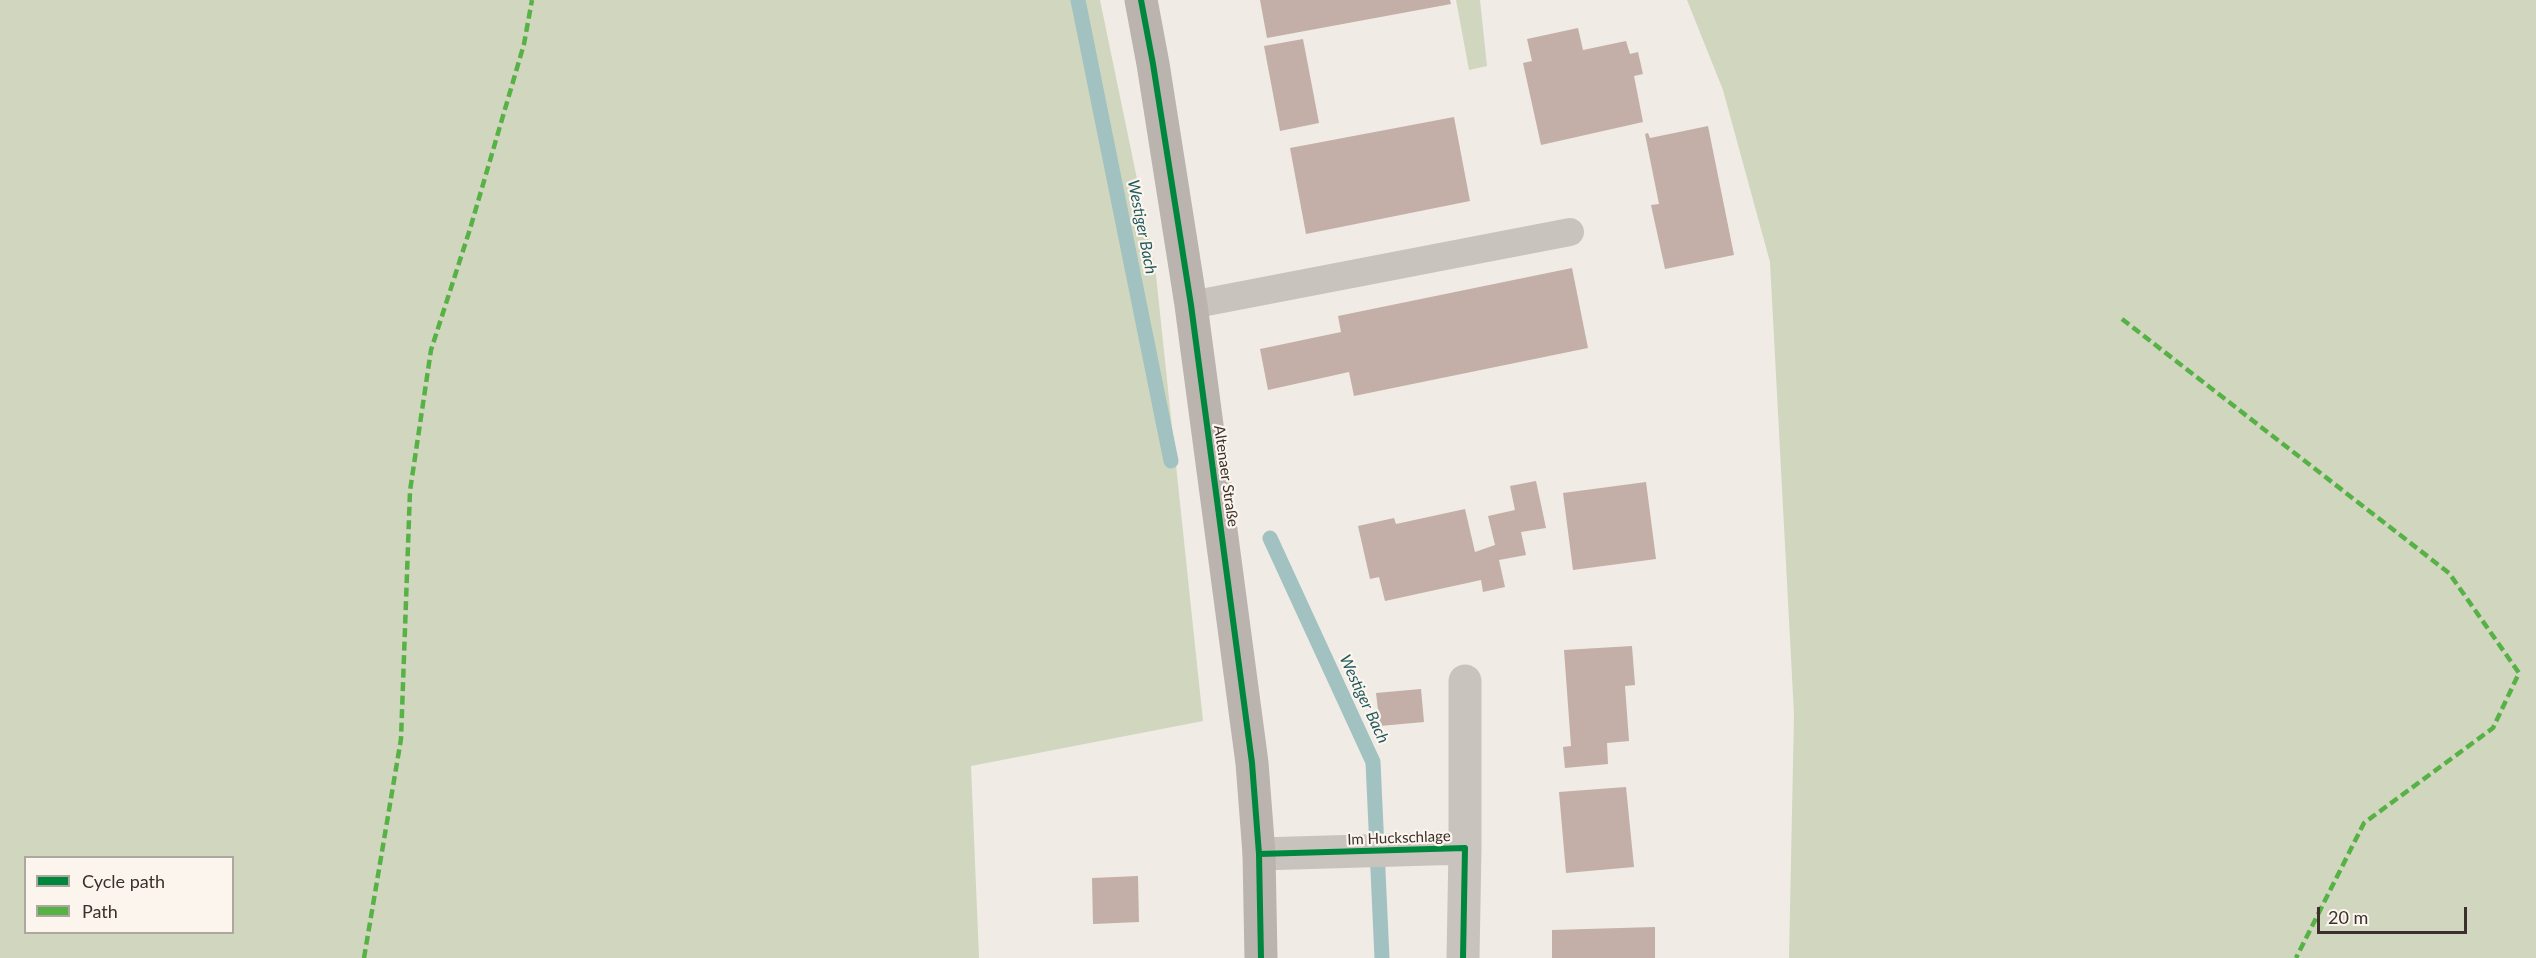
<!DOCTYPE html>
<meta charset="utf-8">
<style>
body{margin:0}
#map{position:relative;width:2536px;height:958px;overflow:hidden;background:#f0ebe5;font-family:Lato,sans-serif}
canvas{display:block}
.legend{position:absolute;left:24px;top:856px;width:210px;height:78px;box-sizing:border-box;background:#fbf5ee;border:2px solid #aea6a0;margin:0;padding:8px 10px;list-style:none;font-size:18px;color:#3b302b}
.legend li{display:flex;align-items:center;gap:12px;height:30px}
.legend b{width:30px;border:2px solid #aea6a0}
.scale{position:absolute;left:2317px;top:907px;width:150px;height:27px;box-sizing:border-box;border:3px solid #3b302b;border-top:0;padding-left:8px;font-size:18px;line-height:21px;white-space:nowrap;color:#3b302b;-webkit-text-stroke:4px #fbf5ee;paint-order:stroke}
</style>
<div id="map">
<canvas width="2536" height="958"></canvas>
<ul class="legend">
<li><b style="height:8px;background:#00873e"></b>Cycle path</li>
<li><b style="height:8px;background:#57b246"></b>Path</li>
</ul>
<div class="scale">20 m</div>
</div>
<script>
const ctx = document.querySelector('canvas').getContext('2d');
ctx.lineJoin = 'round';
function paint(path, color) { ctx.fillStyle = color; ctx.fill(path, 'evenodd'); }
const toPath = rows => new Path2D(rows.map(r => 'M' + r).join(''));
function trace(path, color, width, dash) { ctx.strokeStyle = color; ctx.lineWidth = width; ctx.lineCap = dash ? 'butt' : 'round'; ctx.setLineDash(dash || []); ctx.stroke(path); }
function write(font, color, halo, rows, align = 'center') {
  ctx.font = font + ' Lato,sans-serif'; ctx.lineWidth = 4.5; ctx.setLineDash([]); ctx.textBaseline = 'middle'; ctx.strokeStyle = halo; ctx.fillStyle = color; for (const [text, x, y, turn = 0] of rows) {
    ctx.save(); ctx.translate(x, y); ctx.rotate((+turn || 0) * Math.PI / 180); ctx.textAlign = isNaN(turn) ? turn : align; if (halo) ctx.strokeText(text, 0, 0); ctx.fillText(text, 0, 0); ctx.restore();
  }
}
paint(toPath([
 [0,0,1100,0,1155,266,1203,721,971,766,979,958,0,958],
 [26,858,232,858,232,932,26,932],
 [1456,0,1480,0,1487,66,1469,70],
 [1687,0,2536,0,2536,958,1789,958,1794,714,1770,262,1723,90]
]), '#d1d6bf');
trace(toPath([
 [1078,0,1171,461],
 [1270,538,1373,762,1382,958]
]), '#a1c2c1', 15);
paint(toPath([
 [1260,0,1450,0,1451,4,1267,38],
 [1578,28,1583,50,1626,41,1630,54,1638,52,1643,74,1634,76,1643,122,1541,145,1523,63,1532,61,1527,39],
 [1303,39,1319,123,1280,131,1264,46],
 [1454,117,1470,201,1306,234,1290,148],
 [1708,126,1734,255,1665,269,1651,205,1659,204,1645,134,1648,133,1650,138],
 [1572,268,1588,348,1354,396,1349,372,1268,390,1260,349,1341,332,1338,316],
 [1536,481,1546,528,1521,532,1526,555,1499,560,1505,587,1483,592,1481,580,1385,601,1379,577,1370,579,1358,526,1394,518,1396,524,1465,509,1475,552,1495,545,1488,516,1515,510,1510,486],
 [1646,482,1656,559,1573,570,1563,493],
 [1632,646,1635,685,1625,686,1629,741,1607,743,1608,764,1565,768,1563,747,1571,746,1564,650],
 [1421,689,1424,722,1380,726,1376,693],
 [1626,787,1634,867,1566,873,1559,792],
 [1138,876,1139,922,1093,924,1092,878],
 [1655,927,1655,958,1552,958,1552,930]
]), '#c3afa7');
trace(toPath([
 [1191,305,1570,232]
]), '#c9c3be', 28);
trace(toPath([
 [1465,848,1465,681],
 [1259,854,1465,848,1463,958]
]), '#c9c3be', 33);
trace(toPath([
 [1141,0,1153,64,1191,305,1252,763,1259,854,1261,958]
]), '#bab3ae', 33);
trace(toPath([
 [2122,319,2449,573,2519,673,2493,728,2364,823,2296,958],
 [364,958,401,739,410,491,431,350,470,229,524,44,532,0]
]), '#57b246', 4.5, [9, 4.5]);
trace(toPath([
 [1141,0,1153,64,1191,305,1252,763,1259,854,1261,958],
 [1259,854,1465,848,1463,958]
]), '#00873e', 6);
write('15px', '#3b302b', '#fbf5ee', [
 ["Altenaer Straße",1226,476,82],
 ["Im Huckschlage",1399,838,-2]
]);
write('italic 16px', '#1f5a5e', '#fbf5ee', [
 ["Westiger Bach",1142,227,79],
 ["Westiger Bach",1364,699,65]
]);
</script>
